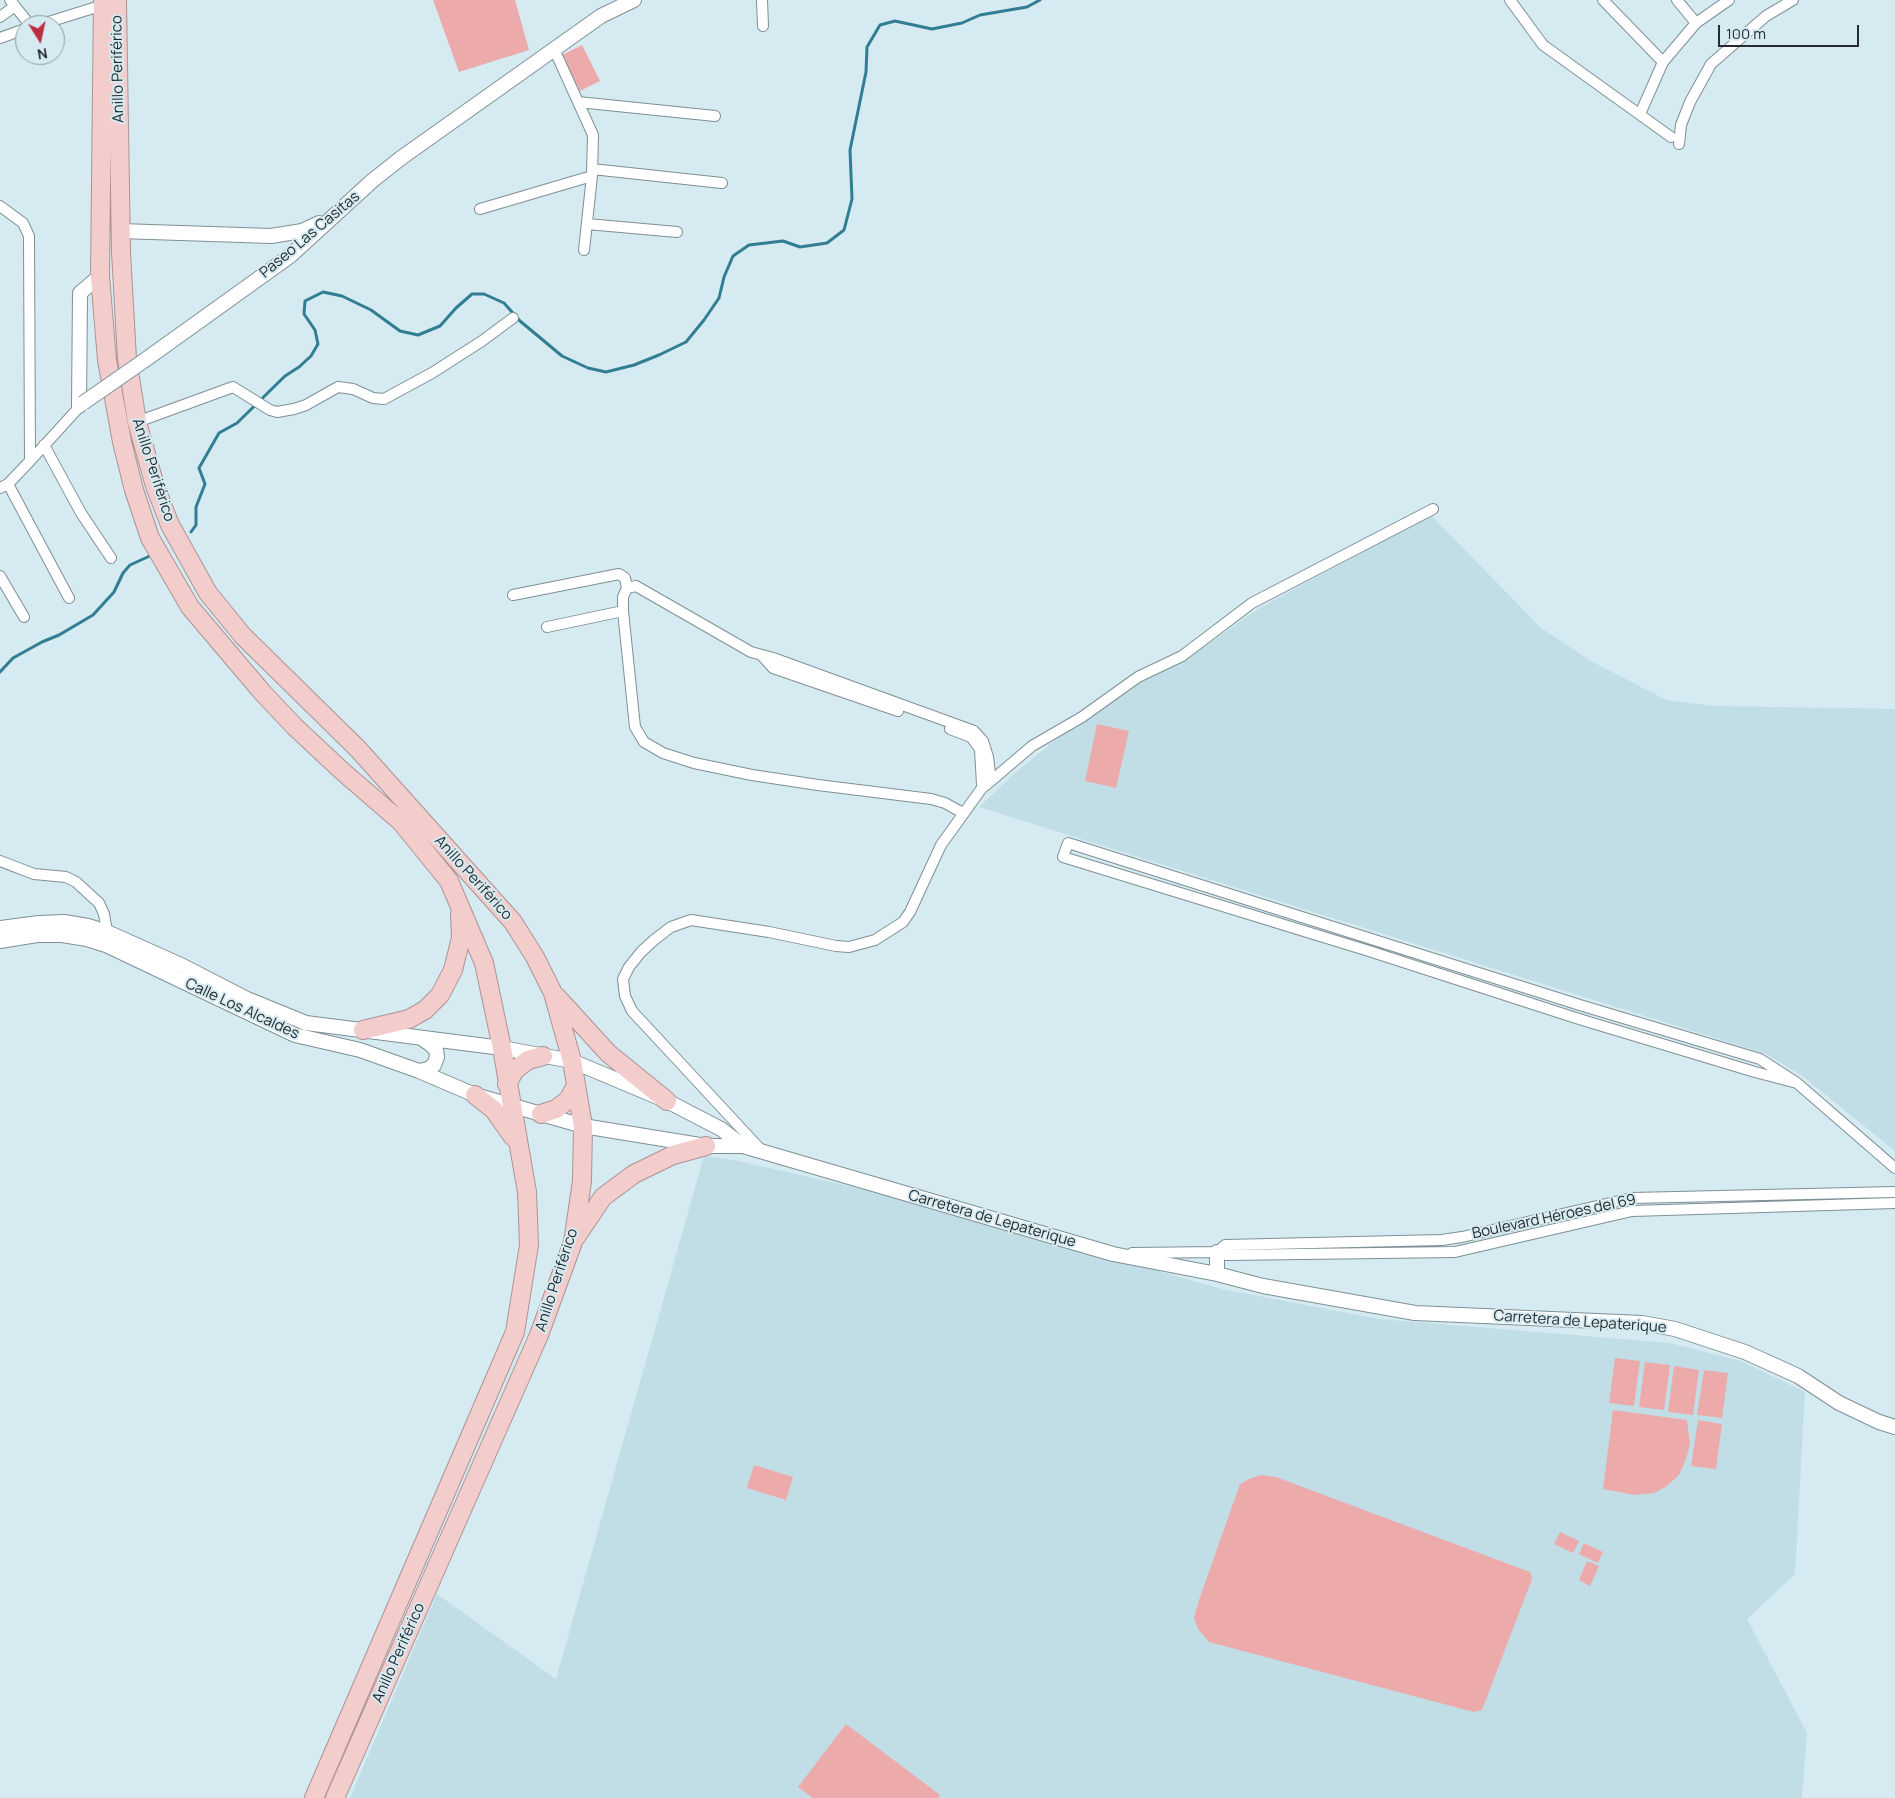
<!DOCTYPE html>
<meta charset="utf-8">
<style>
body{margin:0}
#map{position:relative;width:1895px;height:1798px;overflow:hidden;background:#d6eaf1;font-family:Manrope,sans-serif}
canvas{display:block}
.north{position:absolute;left:15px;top:15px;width:50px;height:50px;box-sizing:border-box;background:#d6eaf1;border:1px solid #8f9ea3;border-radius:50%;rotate:170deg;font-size:14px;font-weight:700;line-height:20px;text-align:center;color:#242b2e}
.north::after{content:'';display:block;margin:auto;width:18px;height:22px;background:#bd2c43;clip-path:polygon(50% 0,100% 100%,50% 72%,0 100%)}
.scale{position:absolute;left:1718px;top:25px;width:141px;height:22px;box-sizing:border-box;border:2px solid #242b2e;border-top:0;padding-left:6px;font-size:15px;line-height:18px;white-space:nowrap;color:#242b2e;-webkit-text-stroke:4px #d6eaf1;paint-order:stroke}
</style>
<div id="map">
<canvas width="1895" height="1798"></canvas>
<div class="north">N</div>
<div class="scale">100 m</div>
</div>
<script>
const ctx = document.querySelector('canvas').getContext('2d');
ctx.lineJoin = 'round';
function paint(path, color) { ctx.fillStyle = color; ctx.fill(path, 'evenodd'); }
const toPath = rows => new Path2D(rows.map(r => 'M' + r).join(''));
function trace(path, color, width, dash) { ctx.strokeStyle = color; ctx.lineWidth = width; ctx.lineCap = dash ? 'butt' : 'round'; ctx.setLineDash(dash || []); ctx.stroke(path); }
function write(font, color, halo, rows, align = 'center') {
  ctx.font = font + ' Manrope,sans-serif'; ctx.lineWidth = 4; ctx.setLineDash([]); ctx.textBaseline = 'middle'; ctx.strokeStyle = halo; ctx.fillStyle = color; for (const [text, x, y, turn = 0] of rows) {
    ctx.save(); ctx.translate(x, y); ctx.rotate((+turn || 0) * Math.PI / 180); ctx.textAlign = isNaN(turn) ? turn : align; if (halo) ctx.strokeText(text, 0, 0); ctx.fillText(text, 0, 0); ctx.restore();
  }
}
paint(toPath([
 [1431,515,1541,628,1591,661,1666,700,1714,706,1895,709,1895,1151,1801,1075,1766,1054,979,807,1016,772,1059,737,1143,680,1187,659,1258,609],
 [704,1156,734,1160,905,1199,1222,1289,1379,1319,1670,1343,1741,1361,1805,1392,1795,1574,1747,1619,1807,1733,1802,1798,350,1798,437,1594,556,1679]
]), '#c1dee6');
paint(toPath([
 [433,0,515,0,529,50,459,72],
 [582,45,600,81,580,91,562,55],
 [1097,724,1129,731,1116,788,1085,781],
 [1615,1358,1640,1361,1634,1406,1609,1403],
 [1645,1362,1670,1365,1664,1410,1639,1407],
 [1674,1366,1699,1370,1693,1415,1668,1412],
 [1704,1370,1728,1373,1722,1418,1697,1415],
 [1613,1410,1687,1420,1690,1444,1686,1459,1679,1475,1667,1486,1654,1493,1635,1495,1603,1489],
 [1698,1420,1722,1424,1716,1469,1691,1466],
 [754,1465,793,1477,786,1500,747,1488],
 [1261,1475,1276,1477,1530,1572,1532,1579,1482,1710,1474,1712,1209,1642,1198,1629,1194,1618,1199,1600,1240,1484,1249,1479],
 [1560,1532,1579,1541,1573,1553,1554,1544],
 [1584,1543,1603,1552,1598,1563,1579,1554],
 [1587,1561,1599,1566,1590,1586,1579,1580],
 [846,1724,940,1795,938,1798,813,1798,798,1787]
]), '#ecaaab');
trace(toPath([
 [191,532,196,525,196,507,205,484,199,468,219,433,237,423,285,376,299,367,311,356,318,344,315,330,304,314,305,301,323,292,342,296,371,310,400,331,418,335,440,326,456,308,472,294,484,294,504,303,520,321,562,356,588,368,606,372,634,365,659,355,686,342,704,320,719,298,724,277,733,256,749,245,783,241,800,247,827,243,844,230,852,199,850,150,866,72,867,47,880,25,895,21,932,29,962,23,980,15,1027,7,1040,0],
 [0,672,13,658,42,642,59,635,93,615,114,592,123,573,130,565,152,555]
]), '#317e93', 3);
const street = toPath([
 [10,0,30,25],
 [762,0,763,26],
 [1510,0,1543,45,1671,137],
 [1603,0,1663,62],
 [1677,0,1696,23],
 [0,17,15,6],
 [39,25,103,5],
 [0,38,25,29],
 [554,49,593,135,592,176,584,250],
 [578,102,715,116],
 [1640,114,1663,62,1696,23,1729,0],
 [1679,144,1681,125,1690,102,1711,64,1766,16,1793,0],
 [592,169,722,183],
 [0,206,23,223,29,236,30,461],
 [480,209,592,176],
 [587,224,677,232],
 [137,422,233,387,270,410,277,412,294,409,306,405,338,387,353,389,373,398,384,399,432,373,482,341,513,318],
 [44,445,81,513,111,558],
 [8,484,69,598],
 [0,488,8,484,30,461,83,403],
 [0,576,24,617],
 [513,595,619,574,625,578,627,588],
 [547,627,623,611],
 [763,657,773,668,898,711],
 [950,729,971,737,980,749,982,785],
 [985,786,1032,746,1082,717,1138,677,1182,656,1252,603,1433,509],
 [0,861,34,874,66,877,76,882,99,903,104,914,107,932],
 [1797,1083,1755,1072,1579,1019,1369,951,1063,857,1068,843,1583,1006,1760,1059,1797,1083,1895,1168],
 [762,1151,632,1011,625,996,623,979,629,967,641,952,654,940,671,927,691,920,769,932,836,946,849,947,875,940,903,922,910,912,941,845,982,788,990,773,988,757,983,741,974,731,773,658,751,652,636,586,627,588,623,597,623,611,635,727,644,742,663,753,694,763,752,775,818,785,931,799,945,803,963,813],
 [1217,1252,1225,1245,1442,1240,1462,1237,1632,1198,1895,1192],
 [1132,1253,1217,1252,1226,1255,1455,1252,1632,1211,1895,1203]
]);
const secondary = toPath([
 [120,231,271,236,302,231,319,223],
 [145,360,290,256,372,181,401,158,601,16,634,0],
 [79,406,80,293,100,276],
 [0,928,39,923,64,922,88,926,107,932,183,966,247,999,306,1023,502,1048,572,1061,667,1101,721,1129,743,1146],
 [0,941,37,935,62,935,87,939,106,945,295,1035,360,1050,419,1071,475,1095,583,1126,706,1146,743,1146,1113,1254,1217,1274,1263,1286,1415,1313,1642,1323,1675,1329,1745,1352,1798,1376,1839,1403,1879,1422,1895,1427],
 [419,1071,428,1069,434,1065,437,1057,436,1050,430,1044,421,1038],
 [1217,1274,1217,1252]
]);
const highway = toPath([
 [103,0,100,276,107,360,122,442,134,490,150,538,190,607,262,692,295,727,341,770,401,822,449,881,484,963,502,1048,527,1192,529,1245,515,1332,314,1798],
 [117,0,121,252,127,359,137,422,155,486,170,525,208,593,243,636,358,749,513,922,535,957,553,993,572,1061,583,1126,582,1181,573,1242,539,1335,335,1798],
 [557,997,608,1053,667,1101],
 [363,1030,409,1019,425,1010,440,995,453,970,461,938,460,914],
 [507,1084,515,1070,528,1060,543,1056],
 [475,1095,494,1110,513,1137],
 [541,1114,556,1109,568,1100,576,1086],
 [576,1237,603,1197,634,1174,673,1155,706,1146]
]);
trace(street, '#7e9096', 12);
trace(secondary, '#7e9096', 16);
trace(highway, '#ab9495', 20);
trace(street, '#fff', 10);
trace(secondary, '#fff', 14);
trace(highway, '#f3cccc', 18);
const secondaryBridge = toPath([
 [83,403,145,360]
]);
trace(secondaryBridge, '#7e9096', 16, []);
trace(secondaryBridge, '#fff', 14);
write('15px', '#242b2e', '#d6eaf1', [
 ["Anillo Periférico",118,69,-91],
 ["Paseo Las Casitas",310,235,-40],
 ["Anillo Periférico",153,470,72],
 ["Anillo Periférico",473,878,48],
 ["Calle Los Alcaldes",242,1009,25],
 ["Boulevard Héroes del 69",1554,1217,-12],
 ["Carretera de Lepaterique",992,1219,16],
 ["Anillo Periférico",557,1280,-72],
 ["Carretera de Lepaterique",1580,1322,4],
 ["Anillo Periférico",399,1653,-66]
]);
</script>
